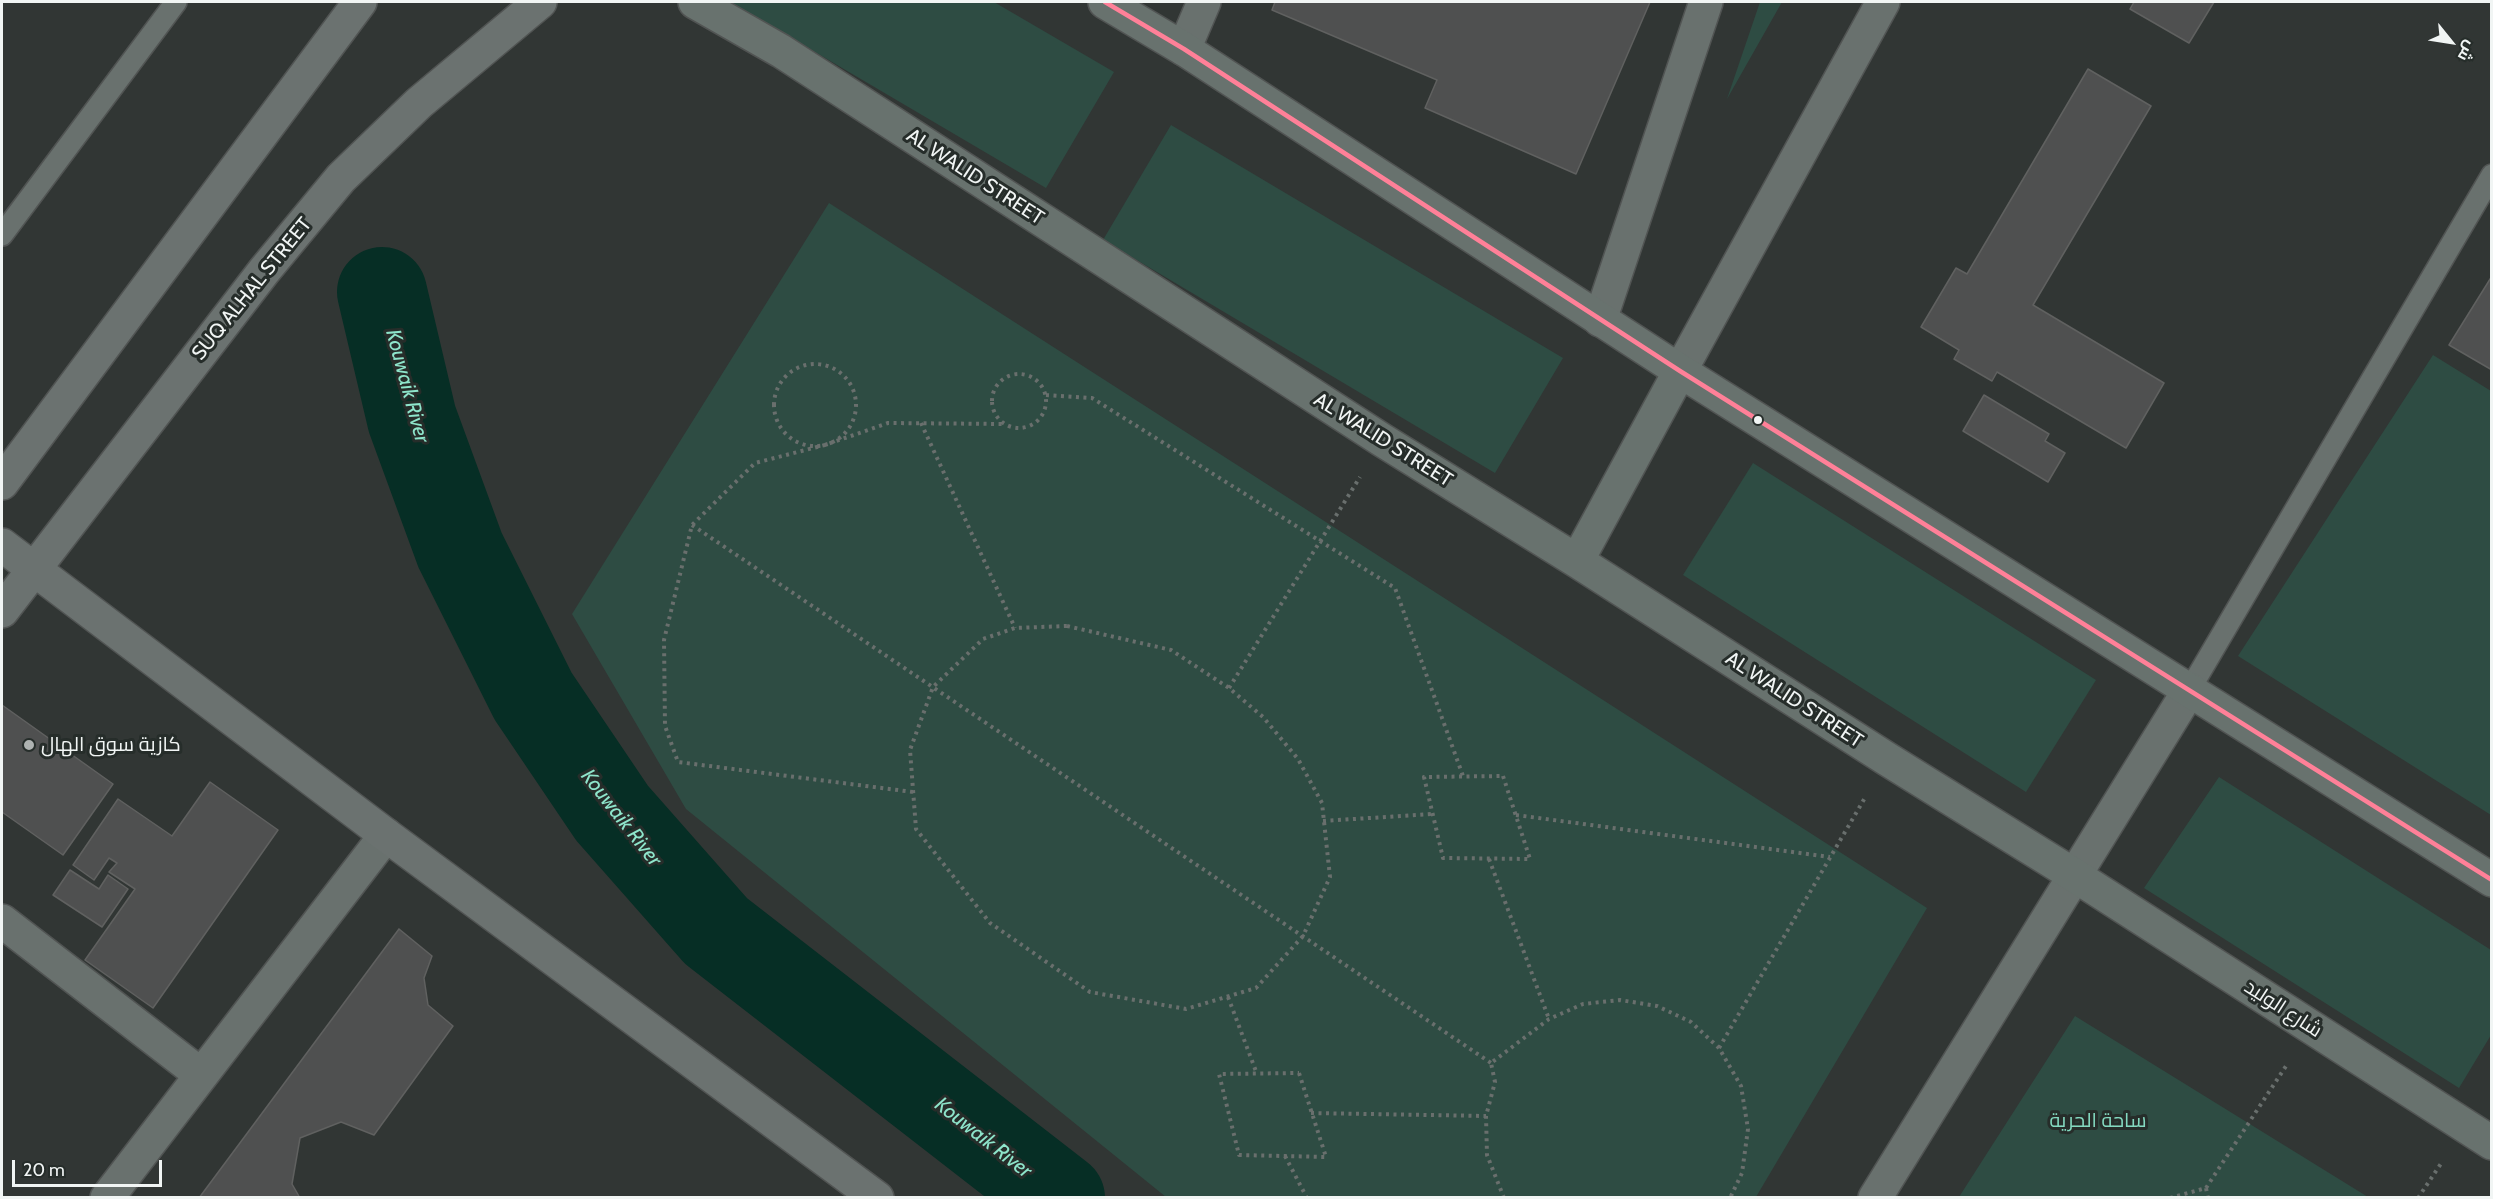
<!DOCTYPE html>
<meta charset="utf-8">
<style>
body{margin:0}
#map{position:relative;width:2493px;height:1199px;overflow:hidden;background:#313634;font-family:Cabin,Cairo,sans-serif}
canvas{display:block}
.frame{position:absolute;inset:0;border:3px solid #f1f5f4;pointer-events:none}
.north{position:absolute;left:2421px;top:12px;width:60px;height:60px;-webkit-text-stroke:4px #262d2a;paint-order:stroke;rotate:120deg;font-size:16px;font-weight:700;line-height:24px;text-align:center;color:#f1f5f4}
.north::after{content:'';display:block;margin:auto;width:21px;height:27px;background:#f1f5f4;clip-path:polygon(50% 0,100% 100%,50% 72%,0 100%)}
.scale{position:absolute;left:12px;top:1160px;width:150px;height:27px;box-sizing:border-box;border:3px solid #f1f5f4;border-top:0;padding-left:8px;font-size:18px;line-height:21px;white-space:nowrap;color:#f1f5f4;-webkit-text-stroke:4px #262d2a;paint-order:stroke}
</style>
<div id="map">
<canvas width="2493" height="1199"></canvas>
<div class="frame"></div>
<div class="north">ش</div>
<div class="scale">20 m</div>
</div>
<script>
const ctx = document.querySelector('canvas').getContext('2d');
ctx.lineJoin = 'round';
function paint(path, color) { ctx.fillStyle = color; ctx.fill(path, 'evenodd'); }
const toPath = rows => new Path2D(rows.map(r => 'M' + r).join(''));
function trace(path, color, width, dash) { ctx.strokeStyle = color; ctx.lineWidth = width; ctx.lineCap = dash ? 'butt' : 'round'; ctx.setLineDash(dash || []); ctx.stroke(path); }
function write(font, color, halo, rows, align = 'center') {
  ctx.font = font + ' Cabin,Cairo,sans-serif'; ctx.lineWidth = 6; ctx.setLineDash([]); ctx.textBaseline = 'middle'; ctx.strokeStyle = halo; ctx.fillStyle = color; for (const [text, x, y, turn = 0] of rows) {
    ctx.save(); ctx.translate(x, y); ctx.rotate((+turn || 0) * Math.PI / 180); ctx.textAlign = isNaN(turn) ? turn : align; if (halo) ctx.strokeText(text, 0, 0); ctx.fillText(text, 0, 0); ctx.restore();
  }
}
paint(toPath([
 [730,2,994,2,1114,72,1046,188],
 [1760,2,1782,2,1727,99],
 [1171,125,1563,358,1495,473,1103,240],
 [829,203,1927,908,1756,1197,1166,1197,686,809,572,614],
 [2433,355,2491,391,2491,815,2238,656],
 [1753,463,2096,680,2026,792,1683,575],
 [2219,777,2491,950,2491,1035,2459,1088,2144,888],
 [2075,1016,2368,1197,1959,1197]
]), '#2e4c43');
trace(toPath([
 [382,292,412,419,460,550,533,696,612,813,716,931,1060,1198]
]), '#062e25', 90);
const building = toPath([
 [1275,2,1650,2,1576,174,1425,108,1437,80,1272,10,1275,2],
 [2134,2,2214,2,2189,43,2130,9,2134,2],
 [2088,69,2151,106,2033,305,2164,383,2126,448,1997,372,1992,381,1954,359,1959,350,1921,327,1956,268,1967,274,2088,69],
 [2492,276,2492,370,2449,345,2492,276],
 [1984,395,2049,434,2045,441,2065,453,2048,482,1963,431,1984,395],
 [2,705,113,784,63,855,2,812,2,705],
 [210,782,278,830,153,1008,85,960,135,889,109,872,117,863,109,858,94,880,73,865,118,799,172,836,210,782],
 [70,870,99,889,108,875,128,889,102,927,53,895,70,870],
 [399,929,432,956,424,978,428,1005,453,1026,374,1135,341,1122,300,1138,292,1184,300,1198,199,1198,399,929]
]);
paint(building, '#4f5050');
trace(building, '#606160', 1.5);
const lane = toPath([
 [2,235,176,2],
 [2190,689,2492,175]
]);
const street = toPath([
 [1184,49,1204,2],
 [1600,320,1706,2],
 [1680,371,1883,2],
 [2,921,200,1074],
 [107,1198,386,835],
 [1875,1198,2190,689]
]);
const secondary = toPath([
 [2,483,360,2],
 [2,545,386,835,877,1198],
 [2,611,264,271,341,178,419,103,540,2]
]);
const primary = toPath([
 [695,2,781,51,1382,440,1577,561,1887,759,2074,875,2492,1143],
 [1105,2,1184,49,1680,371,2492,880],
 [1577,561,1680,371]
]);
trace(lane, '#515453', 24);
trace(street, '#515453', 36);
trace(secondary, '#515453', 36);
trace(primary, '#515453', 36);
trace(toPath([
 '774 405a41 41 0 1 1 82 0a41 41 0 1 1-82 0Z',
 '992 401a27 27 0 1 1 54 0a27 27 0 1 1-54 0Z',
 [1046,395,1092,398,1395,588,1463,776],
 [921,423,1015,628],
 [692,525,1491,1063],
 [1067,626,1171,650,1229,688,1263,717,1298,759,1322,803,1330,877,1303,936,1256,988,1186,1009,1090,992,990,923,916,829,910,750,933,687,983,639,1015,628,1067,626],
 [1229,688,1360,477],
 [1503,776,1530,859,1443,858,1424,777,1503,776],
 [913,792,678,762,665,726,664,640,692,525,755,463,825,445,888,423,1005,424],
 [1516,815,1830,857],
 [1323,821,1432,814],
 [1489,859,1549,1019],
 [1228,997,1257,1074],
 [1719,1048,1866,796],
 [1299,1073,1326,1157,1239,1155,1219,1074,1299,1073],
 [1311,1113,1486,1116],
 [1285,1156,1307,1198],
 [2206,1188,2288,1063],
 [1504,1198,1487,1155,1486,1116,1495,1082,1491,1063,1549,1019,1583,1004,1620,1000,1657,1006,1691,1022,1719,1048,1741,1086,1748,1129,1742,1173,1730,1198],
 [2170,1198,2206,1188,2208,1198],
 [2418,1198,2442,1162]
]), '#696f6d', 4, [3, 4.5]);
trace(lane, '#69716e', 21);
trace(street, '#69716e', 33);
trace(secondary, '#6b7270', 33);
trace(primary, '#68726e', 33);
trace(toPath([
 [1105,2,1184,49,1680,371,2492,880]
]), '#ff8098', 4.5);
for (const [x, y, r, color] of [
 [1758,420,5,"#f1f5f4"],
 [29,745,6,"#aeb2b1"]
]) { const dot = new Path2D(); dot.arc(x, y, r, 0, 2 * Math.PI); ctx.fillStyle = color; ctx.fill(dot); trace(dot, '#262d2a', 2); }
write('20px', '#f1f5f4', '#262d2a', [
 ["AL WALID STREET",975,177,33],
 ["SUQ ALHAL STREET",252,289,-51],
 ["AL WALID STREET",1383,440,32],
 ["AL WALID STREET",1794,700,33],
 ["شارع الوليد",2283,1009,33]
]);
write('20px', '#f1f5f4', '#262d2a', [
 ["كازية سوق الهال",41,745]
], 'left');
write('20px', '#84dac1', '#262d2a', [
 ["ساحة الحرية",2098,1121]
]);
write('italic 21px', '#8ee5cb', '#262d2a', [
 ["Kouwaik River",407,386,75],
 ["Kouwaik River",621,818,52],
 ["Kouwaik River",983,1138,38]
]);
</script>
